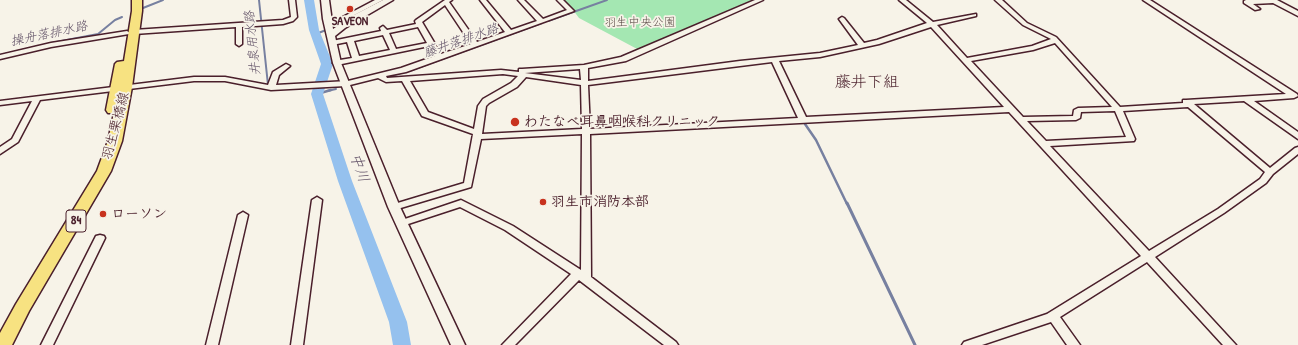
<!DOCTYPE html>
<meta charset="utf-8">
<style>
body{margin:0}
canvas{display:block;background:#f7f3e8}
</style>
<canvas width="1298" height="345"></canvas>
<script>
const ctx = document.querySelector('canvas').getContext('2d');
ctx.lineJoin = 'round';
function paint(path, color) { ctx.fillStyle = color; ctx.fill(path, 'evenodd'); }
const toPath = rows => new Path2D(rows.map(r => 'M' + r).join(''));
function trace(path, color, width, dash) { ctx.strokeStyle = color; ctx.lineWidth = width; ctx.lineCap = dash ? 'butt' : 'round'; ctx.setLineDash(dash || []); ctx.stroke(path); }
function write(font, color, halo, rows, align = 'center') {
  ctx.font = font + ' "Patrick Hand","Klee One",sans-serif'; ctx.lineWidth = 3.5; ctx.setLineDash([]); ctx.textBaseline = 'middle'; ctx.strokeStyle = halo; ctx.fillStyle = color; for (const [text, x, y, turn = 0] of rows) {
    ctx.save(); ctx.translate(x, y); ctx.rotate((+turn || 0) * Math.PI / 180); ctx.textAlign = isNaN(turn) ? turn : align; if (halo) ctx.strokeText(text, 0, 0); ctx.fillText(text, 0, 0); ctx.restore();
  }
}
paint(toPath([
 [563,0,756,0,639,50,579,18,573,10]
]), '#a4e7b2');
trace(toPath([
 [259,0,268,85],
 [143,8,163,0],
 [548,21,607,0],
 [334,26,348,19],
 [316,34,326,30],
 [51,43,98,34,115,20,122,17],
 [0,55,27,49],
 [386,77,412,70,542,23],
 [327,91,336,89]
]), '#7780a0', 2);
trace(toPath([
 [317,94,331,90],
 [805,124,816,140,847,204]
]), '#7780a0', 2.5);
trace(toPath([
 [847,203,915,345]
]), '#7780a0', 3);
paint(toPath([
 [304,0,314,0,319,30,333,64,323,94,352,181,407,322,411,345,393,345,389,322,338,181,311,94,321,64,309,30,304,0]
]), '#95c1ee');
const minor = toPath([
 [289,0,295,0,297,17,293,21,283,24,242,27,242,44,239,46,236,44,236,27,134,34,131,32,134,30,283,20,291,17,289,0],
 [375,0,383,0,343,21,328,26,325,24,339,19,375,0],
 [445,0,452,0,449,2,477,42,505,32,480,0,486,0,511,30,537,21,518,0,524,0,543,19,567,10,557,0,563,0,574,11,406,72,386,76,387,78,501,70,519,72,519,69,522,69,584,65,621,57,755,0,763,0,626,61,588,68,588,81,740,61,820,53,858,45,839,19,842,17,844,18,864,43,877,40,927,23,899,0,906,0,933,22,976,14,976,16,937,25,967,58,1032,46,1051,39,1023,25,995,0,1002,0,1027,23,1056,37,1120,107,1183,103,1183,100,1186,100,1286,94,1143,0,1150,0,1297,94,1298,96,1294,98,1254,101,1298,132,1298,139,1244,101,1194,104,1270,168,1295,148,1298,147,1298,154,1273,174,1266,183,1224,213,1155,257,1236,345,1223,345,1147,262,1060,317,1080,345,1067,345,1051,322,982,345,962,345,964,342,1047,314,1141,256,1009,112,590,134,591,277,676,342,678,345,664,345,579,280,515,345,502,345,571,274,505,230,460,207,402,226,397,223,399,221,461,200,513,226,581,270,582,134,481,139,471,187,394,210,391,209,389,207,391,205,464,183,473,134,422,116,402,81,386,82,378,78,346,86,271,90,225,81,194,81,40,100,18,142,0,154,0,147,12,139,32,101,0,105,0,101,194,77,225,77,268,85,273,72,286,64,290,66,279,75,276,85,348,81,401,68,435,56,429,46,337,65,333,63,334,61,352,58,347,42,332,45,329,43,332,41,381,31,380,28,383,26,387,30,416,24,415,21,416,20,445,0],
 [445,5,471,44,441,54,422,22,445,5],
 [418,27,427,43,396,49,389,33,418,27],
 [931,27,1004,107,806,117,779,61,820,57,879,44,931,27],
 [383,35,390,50,359,56,354,41,383,35],
 [1055,43,1112,107,1078,108,1074,110,1073,116,1023,117,971,61,1033,50,1055,43],
 [772,62,798,118,590,129,588,85,772,62],
 [580,69,581,80,525,73,580,69],
 [503,74,518,76,511,83,483,99,478,106,474,129,428,112,410,81,503,74],
 [526,77,581,85,582,129,482,134,486,106,489,103,517,87,526,77],
 [1188,107,1265,172,1260,179,1218,209,1149,251,1050,146,1134,141,1135,139,1123,111,1188,107],
 [1115,111,1126,137,1046,141,1027,121,1076,120,1080,118,1081,112,1115,111],
 [1246,0,1277,0,1298,11,1298,16,1273,3,1253,4,1260,9,1255,10,1244,3,1244,1,1246,0],
 [127,31,130,33,129,34,51,47,0,59,0,55,51,43,127,31],
 [317,197,322,200,303,345,291,345,312,200,317,197],
 [243,212,248,215,218,345,206,345,238,215,243,212],
 [100,235,104,236,105,238,53,345,41,345,95,238,96,236,100,235]
]);
const tertiary = toPath([
 [321,0,329,0,333,29,354,15,383,0,393,0,345,28,335,36,341,63,400,207,465,345,451,345,388,207,333,63,323,19,321,0]
]);
const primary = toPath([
 [132,0,142,0,142,11,132,87,122,141,111,171,29,311,12,345,0,345,0,333,16,304,97,171,108,141,114,113,108,113,106,110,115,64,117,62,124,61,132,11,132,0]
]);
trace(minor, '#4a1f2b', 3);
trace(tertiary, '#4a1f2b', 3);
trace(primary, '#4a1f2b', 3);
paint(minor, '#f7f3e8');
paint(tertiary, '#f7f3e8');
paint(primary, '#f7e281');
for (const [x, y, r, color] of [
 [350,9,4,"#c8321e"],
 [515,122,5,"#c8321e"],
 [543,202,4,"#c8321e"],
 [103,214,4,"#c8321e"]
]) { const dot = new Path2D(); dot.arc(x, y, r, 0, 2 * Math.PI); ctx.fillStyle = color; ctx.fill(dot); trace(dot, '#f7f3e8', 1.5); }
write('bold 12px', '#4a1f2b', '#f7f3e8', [
 ["SAVEON",350,22]
]);
write('12px', '#60514d', '#f7f3e8', [
 ["羽生中央公園",640,23]
]);
write('italic 13px', '#605066', '#f7f3e8', [
 ["操舟落排水路",49,34,-12],
 ["藤井落排水路",461,41,-19],
 ["井泉用水路",253,43,-96]
]);
for (const [x, y, w] of [
 [76,221,20]
]) { const box = new Path2D(); box.roundRect(x - w / 2, y - 11, w, 22, 3); ctx.fillStyle = '#f7f3e8'; ctx.fill(box); trace(box, '#4a1f2b', 1); }
write('bold 13px', '#4a1f2b', null, [
 ["84",76,221]
]);
write('bold 14px', '#4a1f2b', '#f7f3e8', [
 ["わたなべ耳鼻咽喉科クリニック",524,122],
 ["羽生市消防本部",551,202],
 ["ローソン",111,214]
], 'left');
write('14px', '#4a1f2b', '#f7f3e8', [
 ["羽生栗橋線",116,126,-75]
]);
write('italic 15px', '#605066', '#f7f3e8', [
 ["中川",359,168,71]
]);
write('16px', '#4a1f2b', '#f7f3e8', [
 ["藤井下組",867,83]
]);
</script>
